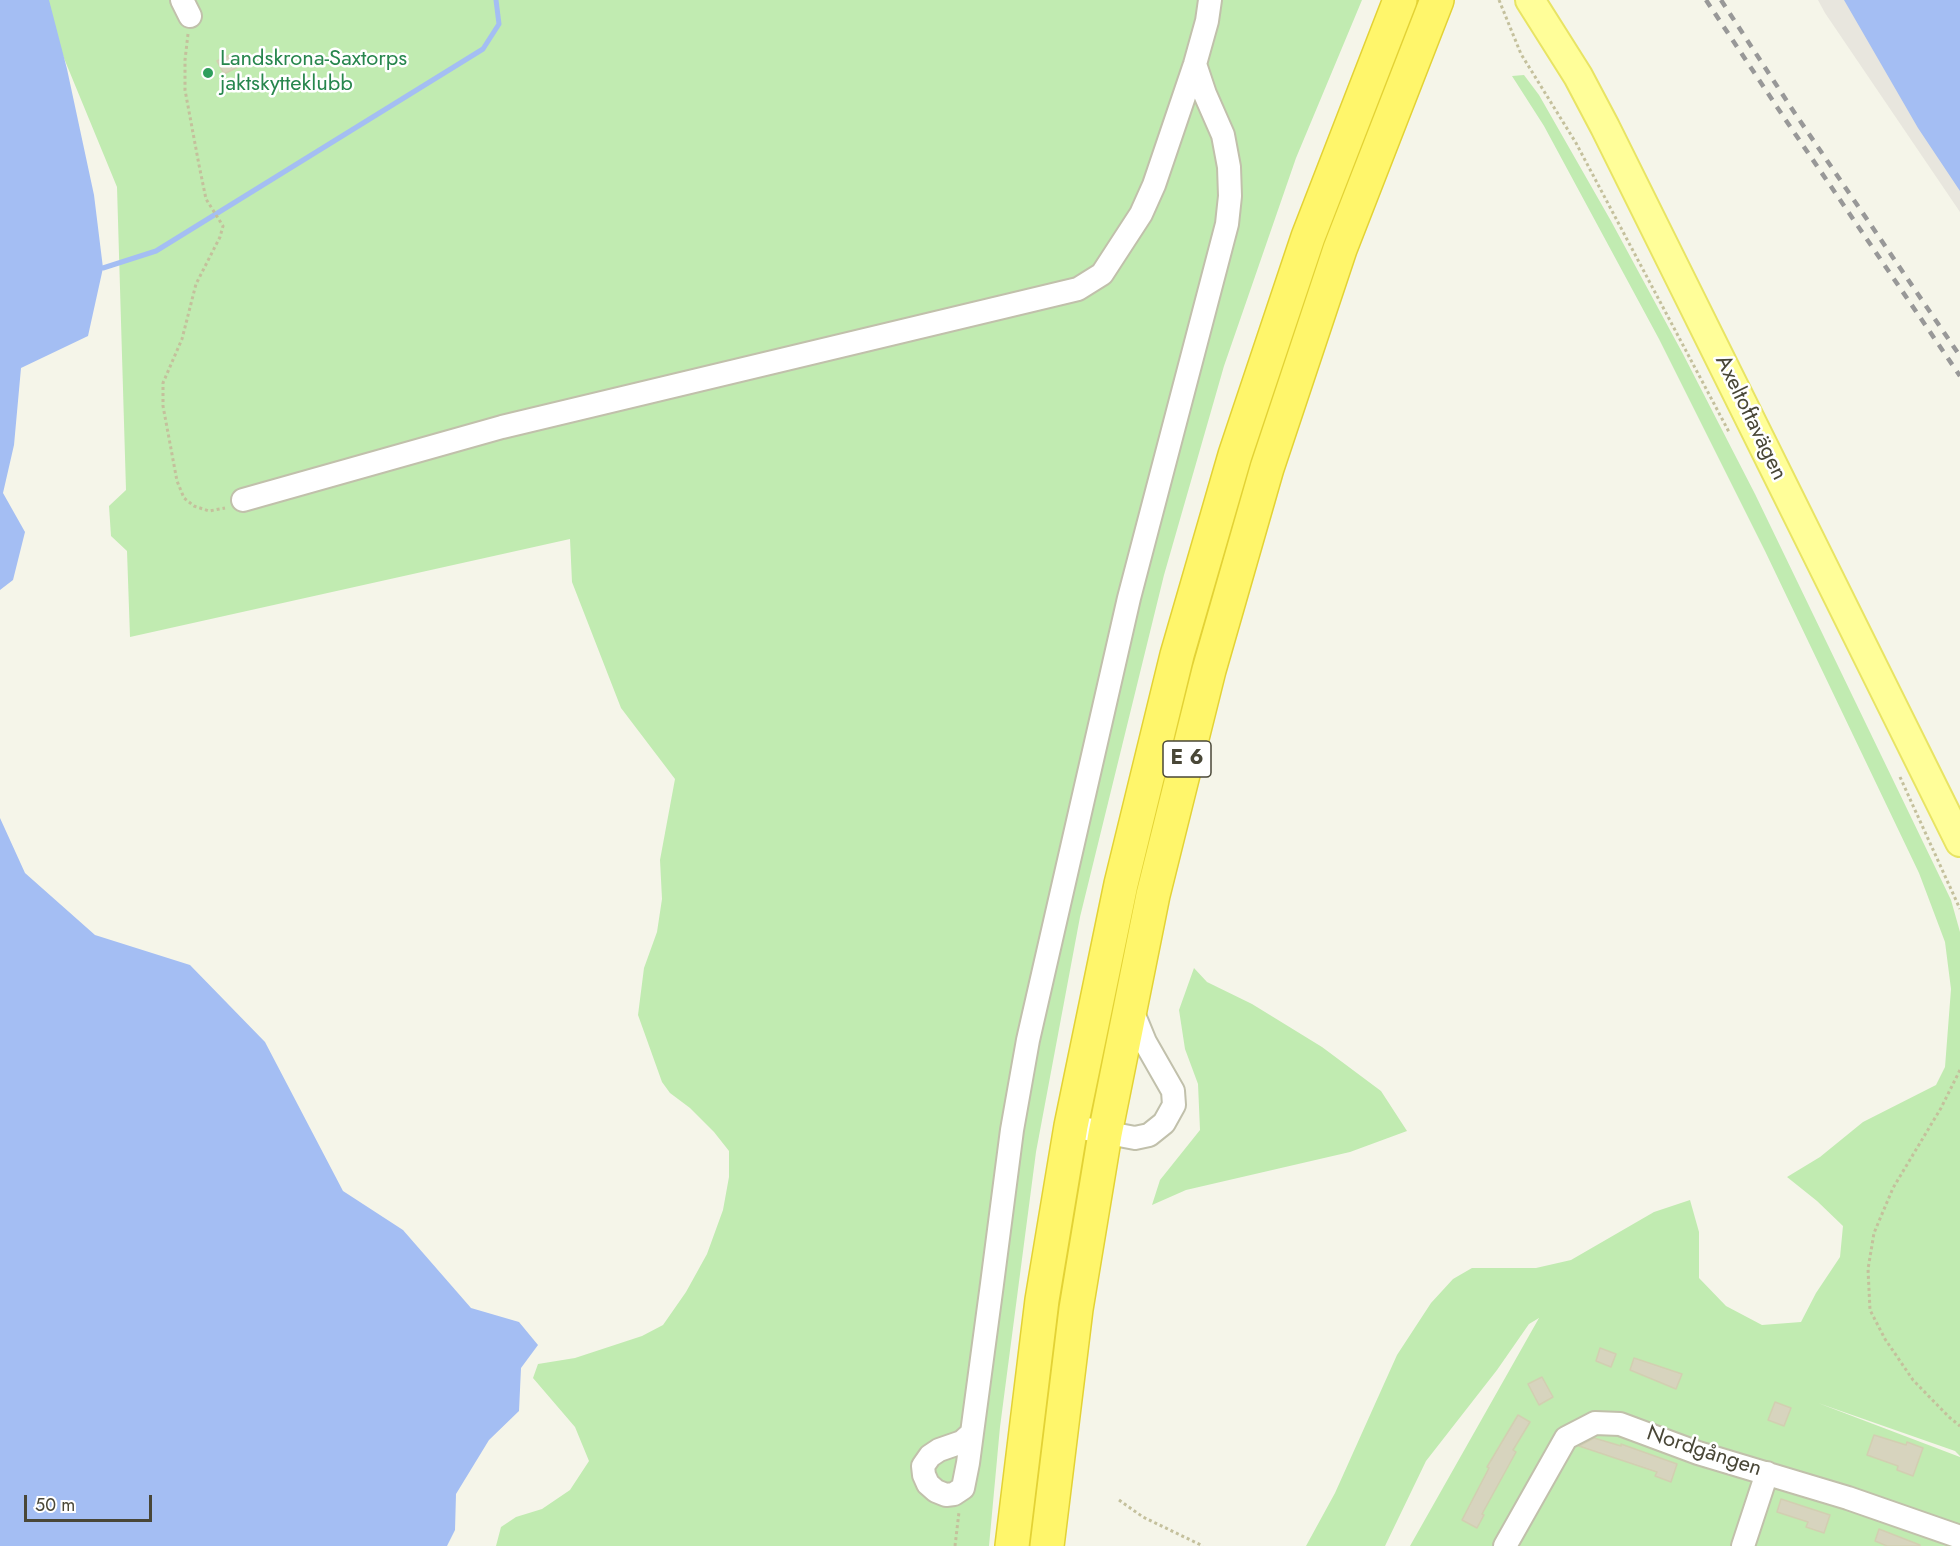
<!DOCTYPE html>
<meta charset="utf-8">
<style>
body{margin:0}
#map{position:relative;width:1960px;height:1546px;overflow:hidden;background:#f5f5e9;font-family:Jost,sans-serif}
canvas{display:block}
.scale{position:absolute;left:24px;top:1495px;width:128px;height:27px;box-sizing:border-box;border:3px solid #494737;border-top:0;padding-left:8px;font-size:18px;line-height:21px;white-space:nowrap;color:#494737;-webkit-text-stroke:4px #fff;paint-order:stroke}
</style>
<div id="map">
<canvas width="1960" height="1546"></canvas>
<div class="scale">50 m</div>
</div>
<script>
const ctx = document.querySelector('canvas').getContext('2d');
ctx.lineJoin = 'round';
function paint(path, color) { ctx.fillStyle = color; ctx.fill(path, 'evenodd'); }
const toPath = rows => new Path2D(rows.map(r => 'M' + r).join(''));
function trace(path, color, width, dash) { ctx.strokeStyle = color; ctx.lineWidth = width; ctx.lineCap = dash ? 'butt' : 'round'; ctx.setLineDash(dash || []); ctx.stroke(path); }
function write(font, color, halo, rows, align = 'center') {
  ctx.font = font + ' Jost,sans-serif'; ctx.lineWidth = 5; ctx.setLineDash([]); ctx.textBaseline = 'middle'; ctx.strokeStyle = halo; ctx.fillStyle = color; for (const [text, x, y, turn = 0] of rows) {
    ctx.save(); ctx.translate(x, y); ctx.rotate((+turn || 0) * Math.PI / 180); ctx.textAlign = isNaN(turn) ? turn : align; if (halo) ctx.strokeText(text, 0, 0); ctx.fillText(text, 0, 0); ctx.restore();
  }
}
paint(toPath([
 [1818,0,1960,0,1960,212,1825,13]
]), '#e8e6de');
paint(toPath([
 [40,0,1362,0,1296,158,1224,366,1164,575,1080,917,1036,1152,1000,1427,989,1546,496,1546,501,1527,516,1517,542,1509,570,1490,589,1461,575,1427,533,1378,538,1364,575,1358,642,1336,663,1325,686,1292,707,1254,723,1210,729,1177,729,1151,714,1132,690,1108,670,1093,662,1082,638,1015,644,968,657,932,662,899,660,860,675,779,621,708,572,582,570,539,130,637,127,551,111,536,109,506,126,490,117,187],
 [1524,75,1539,95,1611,221,1683,354,1755,494,1951,900,1960,932,1960,1456,1955,1451,1818,1403,1960,1457,1960,1546,1410,1546,1539,1318,1529,1324,1497,1370,1426,1461,1385,1546,1306,1546,1335,1493,1397,1355,1431,1303,1453,1279,1472,1268,1536,1268,1571,1260,1654,1212,1690,1200,1699,1232,1699,1278,1726,1306,1762,1325,1801,1322,1816,1293,1840,1257,1843,1226,1817,1201,1787,1177,1820,1157,1863,1122,1936,1085,1945,1067,1951,989,1945,942,1919,873,1765,551,1659,339,1544,126,1512,76],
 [1194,968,1207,982,1252,1004,1322,1047,1381,1091,1407,1131,1350,1152,1186,1190,1152,1205,1160,1180,1200,1130,1198,1084,1185,1049,1179,1010]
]), '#c1ebb1');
paint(toPath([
 [0,0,49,0,67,69,94,195,103,268,88,336,21,368,14,445,3,493,25,532,13,580,0,590],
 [1844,0,1960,0,1960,191,1918,128],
 [0,818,25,873,95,935,190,965,265,1042,343,1191,403,1230,471,1308,519,1322,538,1345,521,1368,519,1411,489,1440,456,1494,455,1530,447,1546,0,1546]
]), '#a4bef3');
trace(toPath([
 [103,268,156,251,483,49,499,24,496,0]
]), '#a4bef3', 5);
const building = toPath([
 [234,53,240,66,224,74,217,61,234,53],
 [1600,1348,1616,1354,1611,1367,1596,1361,1600,1348],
 [1634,1358,1682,1374,1676,1389,1630,1370,1634,1358],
 [1542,1377,1553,1397,1539,1405,1528,1384,1542,1377],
 [1775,1402,1791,1408,1784,1426,1768,1420,1775,1402],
 [1518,1415,1530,1422,1513,1450,1516,1452,1482,1514,1484,1515,1477,1528,1462,1520,1489,1468,1487,1467,1518,1415],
 [1874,1435,1906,1445,1907,1442,1923,1448,1913,1476,1897,1470,1898,1466,1867,1455,1874,1435],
 [1594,1438,1621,1446,1621,1444,1677,1464,1671,1482,1655,1476,1657,1472,1579,1446,1594,1438],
 [1781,1499,1830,1515,1824,1533,1806,1527,1808,1522,1777,1512,1781,1499],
 [1879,1529,1920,1545,1920,1546,1887,1546,1875,1541,1879,1529]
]);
paint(building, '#d7d4be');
trace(building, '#d2cfb1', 1.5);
const minor = toPath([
 [182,0,190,16],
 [243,500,502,427,1078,289,1102,274,1141,214,1154,185,1195,64,1207,21,1210,0],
 [1071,1126,1135,1138,1149,1135,1164,1123,1174,1105,1173,1091,1145,1042,1131,1008],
 [972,1433,962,1442,939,1450,930,1456,923,1466,924,1475,928,1484,936,1491,946,1495,954,1494,963,1488,968,1463,972,1433,992,1284,1012,1130,1028,1040,1129,598,1227,224,1230,196,1229,167,1223,135,1205,94,1195,64],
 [1505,1546,1566,1438,1595,1423,1620,1424,1698,1453,1848,1498,1960,1537],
 [1743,1546,1767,1473]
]);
const major = toPath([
 [1530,0,1578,76,1605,127,1960,842]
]);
const highway = toPath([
 [1012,1546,1042,1300,1071,1126,1121,884,1177,655,1235,455,1308,237,1400,0],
 [1047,1546,1076,1309,1105,1134,1153,895,1209,670,1267,468,1340,249,1437,0]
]);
trace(minor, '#c1c0ab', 26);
trace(major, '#e8e464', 32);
trace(highway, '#e3d235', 36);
trace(toPath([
 [1499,0,1521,54,1576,143,1729,432],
 [188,34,185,60,185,90,199,165,206,199,223,226,220,237,196,284,182,339,163,383,163,406,177,481,184,498,194,506,209,511,225,508],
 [1900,777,1960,909],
 [1960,1070,1941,1108,1893,1188,1874,1233,1868,1269,1870,1310,1885,1339,1913,1380,1949,1417,1960,1426],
 [1119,1500,1143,1517,1203,1546],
 [955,1546,959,1512]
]), '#c4c09c', 3, [3, 3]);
trace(minor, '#fff', 22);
trace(major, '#fffe99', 28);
trace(highway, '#fff66b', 33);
trace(toPath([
 [1706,0,1785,119,1960,376],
 [1721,0,1794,112,1960,356]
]), '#989898', 4.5, [8, 8]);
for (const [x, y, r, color] of [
 [208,73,6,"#2e9e5b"]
]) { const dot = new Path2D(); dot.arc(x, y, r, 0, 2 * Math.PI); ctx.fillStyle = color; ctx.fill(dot); trace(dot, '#fff', 2); }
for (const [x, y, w] of [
 [1187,759,48]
]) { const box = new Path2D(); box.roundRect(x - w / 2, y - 18, w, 36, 4.5); ctx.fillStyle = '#fff'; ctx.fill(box); trace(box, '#494737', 1.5); }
write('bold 21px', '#494737', null, [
 ["E 6",1187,759]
]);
write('22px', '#27864d', '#fff', [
 ["Landskrona-Saxtorps",220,60],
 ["jaktskytteklubb",220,85]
], 'left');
write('22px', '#494737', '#fff', [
 ["Axeltoftavägen",1750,418,64],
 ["Nordgången",1704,1452,18]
]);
</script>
